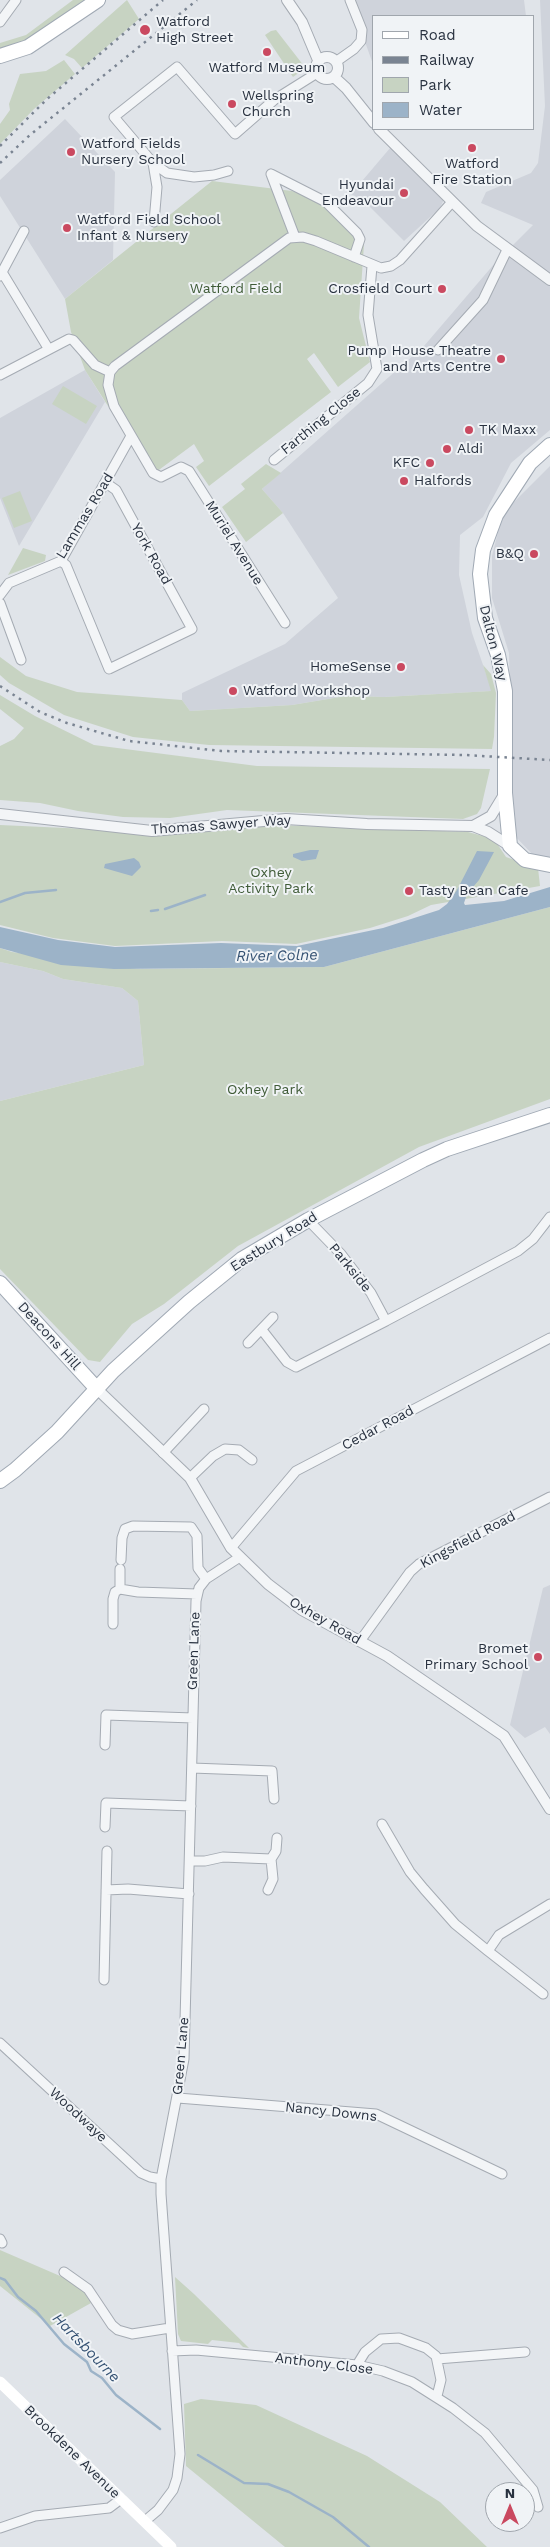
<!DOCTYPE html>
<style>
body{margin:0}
#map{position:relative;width:550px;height:2547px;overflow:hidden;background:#e0e4e9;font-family:"Work Sans",sans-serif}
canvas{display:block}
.legend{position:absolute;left:372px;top:15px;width:162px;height:115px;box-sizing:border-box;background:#f0f3f6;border:1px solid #a0a6ad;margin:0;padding:6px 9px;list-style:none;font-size:15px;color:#293240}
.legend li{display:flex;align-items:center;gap:10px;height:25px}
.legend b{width:25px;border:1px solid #a0a6ad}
.north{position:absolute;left:485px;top:2482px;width:50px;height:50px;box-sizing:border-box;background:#f0f3f6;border:1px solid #a0a6ad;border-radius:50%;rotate:0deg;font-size:14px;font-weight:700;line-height:20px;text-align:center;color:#293240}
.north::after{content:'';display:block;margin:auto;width:18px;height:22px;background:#ca4960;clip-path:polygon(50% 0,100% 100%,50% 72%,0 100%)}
</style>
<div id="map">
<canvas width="550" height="2547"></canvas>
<ul class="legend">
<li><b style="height:6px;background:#fff"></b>Road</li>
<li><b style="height:6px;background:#7a8492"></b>Railway</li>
<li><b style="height:14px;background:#c7d3c2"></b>Park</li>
<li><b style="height:14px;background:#9cb3c8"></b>Water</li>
</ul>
<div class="north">N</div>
</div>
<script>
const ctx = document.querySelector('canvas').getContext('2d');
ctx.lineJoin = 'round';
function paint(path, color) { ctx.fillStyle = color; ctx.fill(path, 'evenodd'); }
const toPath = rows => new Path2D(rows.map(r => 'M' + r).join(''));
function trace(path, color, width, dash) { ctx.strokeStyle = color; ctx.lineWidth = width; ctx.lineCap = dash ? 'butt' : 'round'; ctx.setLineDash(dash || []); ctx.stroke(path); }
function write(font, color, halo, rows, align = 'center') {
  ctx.font = font + ' "Work Sans",sans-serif'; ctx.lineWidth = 4; ctx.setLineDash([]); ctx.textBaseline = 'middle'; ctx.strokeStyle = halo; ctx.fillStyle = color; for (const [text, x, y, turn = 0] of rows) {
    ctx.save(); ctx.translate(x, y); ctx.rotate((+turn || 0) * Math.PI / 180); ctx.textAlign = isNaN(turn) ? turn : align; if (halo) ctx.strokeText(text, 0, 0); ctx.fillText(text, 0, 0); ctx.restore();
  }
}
paint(toPath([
 [350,0,524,0,526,16,374,16,374,67],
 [540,0,550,0,550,430,511,463,483,517,460,535,459,575,472,633,492,691,385,697,346,696,292,705,190,711,182,700,182,693,285,644,338,598,283,513,262,489,424,346,495,263,533,225,481,203,486,192,531,173,538,163,545,106],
 [65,119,115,172,113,260,65,299,0,196,0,180],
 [396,141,446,195,440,208,404,241,363,200,351,194],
 [85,370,105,402,19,546,0,498,0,418],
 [550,466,550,858,534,856,514,835,509,653,492,598,492,556,500,524,508,508],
 [0,962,43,971,63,979,122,988,138,1001,144,1065,0,1101],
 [550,1585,550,1734,545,1727,525,1738,510,1725,543,1588]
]), '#cfd3db');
paint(toPath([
 [73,0,87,0,51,27,19,43,0,49,0,43,26,35],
 [127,0,139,19,82,68,74,59,65,55],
 [276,30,304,66,304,69,293,77,265,35,271,31],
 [64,60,75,74,34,109,0,144,0,124,10,110,9,104,20,74,46,71],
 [212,181,292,191,329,205,364,244,359,318,370,362,338,387,314,353,307,359,331,392,209,486,196,467,204,461,194,444,152,475,85,370,71,332,65,299],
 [63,386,97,406,86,424,52,404],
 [266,464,281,473,262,489,283,513,246,542,222,507,245,489,241,484],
 [20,491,32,521,14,528,2,498],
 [23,548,46,555,45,561,8,575],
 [0,657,26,676,77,692,182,700,190,711,292,705,346,696,385,697,491,691,483,665,491,674,496,693,494,737,492,749,209,745,133,737,64,715,9,683,0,675],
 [0,695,35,716,94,745,257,766,490,769,481,808,477,814,463,819,227,810,170,818,123,817,78,811,40,803,0,800,0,746,14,739,24,728,0,709],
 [249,824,468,832,494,839,506,857,538,868,540,886,431,905,408,916,370,928,296,944,222,941,115,946,53,938,0,925,0,825,88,829,162,835],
 [550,907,550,1099,419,1147,238,1246,164,1304,132,1324,100,1362,88,1360,0,1269,0,1101,144,1065,138,1001,122,988,63,979,43,971,0,962,0,948,12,952,138,969,324,967],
 [0,2250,67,2279,81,2287,91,2303,50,2326,0,2286],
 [175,2277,194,2294,249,2348,243,2347,239,2343,212,2340,208,2344,181,2341,178,2334],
 [201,2399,256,2405,367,2456,440,2502,487,2547,285,2547,186,2466,184,2404]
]), '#c7d3c2');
paint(toPath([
 [310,850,319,850,316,859,302,861,293,857,293,854],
 [477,851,494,852,479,880,467,894,464,903,465,905,504,901,550,887,550,907,324,967,114,969,61,965,0,948,0,927,58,940,115,947,221,943,297,946,383,928,439,910,447,904,457,890],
 [134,858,139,862,141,867,132,876,104,868,105,864]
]), '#9cb3c8');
trace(toPath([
 [0,902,25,893,56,890],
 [165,909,205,895],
 [151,911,158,910],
 [0,2278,5,2280,18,2297,36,2311,64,2344,87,2362,91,2371,102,2378,116,2395,160,2429],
 [198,2455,244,2483,268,2484,289,2492,333,2517,369,2547]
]), '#9cb3c8', 2.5);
const minor = toPath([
 [0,22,16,0],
 [337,61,354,49,361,41,362,30,350,0],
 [153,163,157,187,154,222],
 [228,171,214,175,194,177,167,173,153,163,114,117,177,67,235,134,274,100,317,73],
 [271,174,326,202,357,233,360,239,354,257],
 [271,174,295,237],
 [2,272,48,348],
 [0,276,24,231],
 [438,350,483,300,507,250],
 [0,375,69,339,73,340,95,365,110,372],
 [274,460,368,383,377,369,368,315,372,266],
 [61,561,66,565,109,669,192,629,116,490,106,483],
 [0,595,9,583,61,561,131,436],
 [0,603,21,660],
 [285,623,189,471,181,467,161,477,153,473,114,406,108,385,110,372,115,366,289,238,303,237,316,241,381,268,391,266,400,260,452,202],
 [386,1321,518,1251,533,1239,550,1217],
 [262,1330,287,1362,296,1367,386,1321,371,1293,341,1254,308,1220],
 [248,1343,273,1317],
 [163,1453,204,1409],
 [190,1478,213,1456,225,1449,239,1450,252,1460],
 [231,1548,296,1471,550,1338],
 [121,1560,122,1538,125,1529,133,1526,191,1527,197,1536,198,1568,206,1579],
 [120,1589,138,1592,197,1594],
 [113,1624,113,1599,115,1592,120,1589,120,1569],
 [360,1641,410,1572,419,1564,550,1497],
 [105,1745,106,1715,193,1718],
 [192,1768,272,1771,274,1799],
 [382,1824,410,1872,424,1889,455,1924,488,1951],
 [105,1827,106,1803,191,1806],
 [190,1861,205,1861,223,1857,271,1859],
 [106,1890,128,1889,189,1894],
 [268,1890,273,1879,271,1859,276,1851,277,1838],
 [104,1980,107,1851],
 [543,1994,488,1951,499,1935,550,1904],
 [0,2043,141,2173,150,2177,161,2179],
 [178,2098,376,2114,502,2174],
 [0,2239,2,2243],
 [64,2272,88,2289,112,2325,118,2330,132,2334,170,2328],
 [172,2351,196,2350,357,2365,383,2371,412,2382,453,2408,485,2433,533,2490,538,2507],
 [437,2359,525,2352],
 [357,2365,365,2352,381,2339,399,2338,426,2348,436,2356,441,2380,437,2396],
 [145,2521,158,2510,173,2490,177,2478,180,2454,161,2194,161,2179,184,2059,196,1601,199,1588,206,1579,240,1557],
 [0,2528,35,2516,109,2508,121,2499]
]);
const tertiary = toPath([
 [287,0,302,22,318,60],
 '316 68a11 11 0 1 1 22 0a11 11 0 1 1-22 0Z',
 [334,77,346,88,374,123],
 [379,129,477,226,550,280],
 [0,814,152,831,286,819,367,824,473,826,491,816,505,793],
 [473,826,488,832,510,846],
 [97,1389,190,1478,231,1548,268,1584,302,1610,387,1656,504,1736,550,1809]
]);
const primary = toPath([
 [0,56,28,47,98,0],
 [550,445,530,463,496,515,483,550,480,574,485,618,498,655,505,691,505,793,510,846,525,860,550,865],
 [0,1283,97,1389],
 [0,1481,15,1470,57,1432,113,1371,189,1302,242,1259,308,1220,423,1160,447,1149,550,1115]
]);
trace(minor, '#a5abb3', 11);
trace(tertiary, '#a5abb3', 12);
trace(primary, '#a0a9b4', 16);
trace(minor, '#f3f5f7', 9);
trace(tertiary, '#f3f5f7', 10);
trace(toPath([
 [0,2382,171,2547]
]), '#fff', 11);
trace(primary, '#fff', 14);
trace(toPath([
 [0,146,46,100,163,0],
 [0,163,30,135,197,0],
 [0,686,40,712,67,723,129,741,221,751,465,755,550,760]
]), '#7a8492', 2.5, [2.5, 5]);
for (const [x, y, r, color] of [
 [145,30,6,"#ca4960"],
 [267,52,5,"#ca4960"],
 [232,104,5,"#ca4960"],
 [472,148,5,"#ca4960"],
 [71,152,5,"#ca4960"],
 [404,193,5,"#ca4960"],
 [67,228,5,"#ca4960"],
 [442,289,5,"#ca4960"],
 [501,359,5,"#ca4960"],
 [469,430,5,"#ca4960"],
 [447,449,5,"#ca4960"],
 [430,463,5,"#ca4960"],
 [404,481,5,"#ca4960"],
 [534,554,5,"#ca4960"],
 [401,667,5,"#ca4960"],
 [233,691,5,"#ca4960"],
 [409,891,5,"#ca4960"],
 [538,1657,5,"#ca4960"]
]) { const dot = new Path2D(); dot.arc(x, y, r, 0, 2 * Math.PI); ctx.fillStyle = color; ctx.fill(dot); trace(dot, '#f0f3f6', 2); }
write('14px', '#293240', '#f0f3f6', [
 ["Watford",156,22],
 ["High Street",156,38],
 ["Watford Museum",267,68,"center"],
 ["Wellspring",242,96],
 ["Church",242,112],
 ["Watford Fields",81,144],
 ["Nursery School",81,160],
 ["Watford",472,164,"center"],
 ["Fire Station",472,180,"center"],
 ["Hyundai",394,185,"right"],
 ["Endeavour",394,201,"right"],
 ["Watford Field School",77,220],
 ["Infant & Nursery",77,236],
 ["Crosfield Court",432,289,"right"],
 ["Pump House Theatre",491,351,"right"],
 ["and Arts Centre",491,367,"right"],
 ["TK Maxx",479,430],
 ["Aldi",457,449],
 ["KFC",420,463,"right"],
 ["Halfords",414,481],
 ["B&Q",524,554,"right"],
 ["HomeSense",391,667,"right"],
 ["Watford Workshop",243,691],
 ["Tasty Bean Cafe",419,891],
 ["Bromet",528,1649,"right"],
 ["Primary School",528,1665,"right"]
], 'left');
write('14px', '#3f5b37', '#f0f3f6', [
 ["Watford Field",236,289],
 ["Oxhey",271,873],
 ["Activity Park",271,889],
 ["Oxhey Park",265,1090]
]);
write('14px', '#293240', '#f0f3f6', [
 ["Farthing Close",321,421,-39],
 ["Lammas Road",85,516,-59],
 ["Muriel Avenue",234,543,58],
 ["York Road",151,554,61],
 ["Dalton Way",493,643,76],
 ["Thomas Sawyer Way",221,825,-4],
 ["Eastbury Road",274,1242,-32],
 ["Parkside",350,1268,51],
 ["Deacons Hill",49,1336,48],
 ["Cedar Road",378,1428,-28],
 ["Kingsfield Road",468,1540,-28],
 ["Oxhey Road",325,1621,30],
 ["Green Lane",194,1651,-88],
 ["Green Lane",181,2056,-85],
 ["Nancy Downs",331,2112,6],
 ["Woodwaye",78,2115,43],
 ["Anthony Close",324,2364,7],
 ["Brookdene Avenue",72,2452,44]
]);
write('italic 15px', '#355273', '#f0f3f6', [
 ["River Colne",277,956,-1],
 ["Hartsbourne",86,2348,46]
]);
</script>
